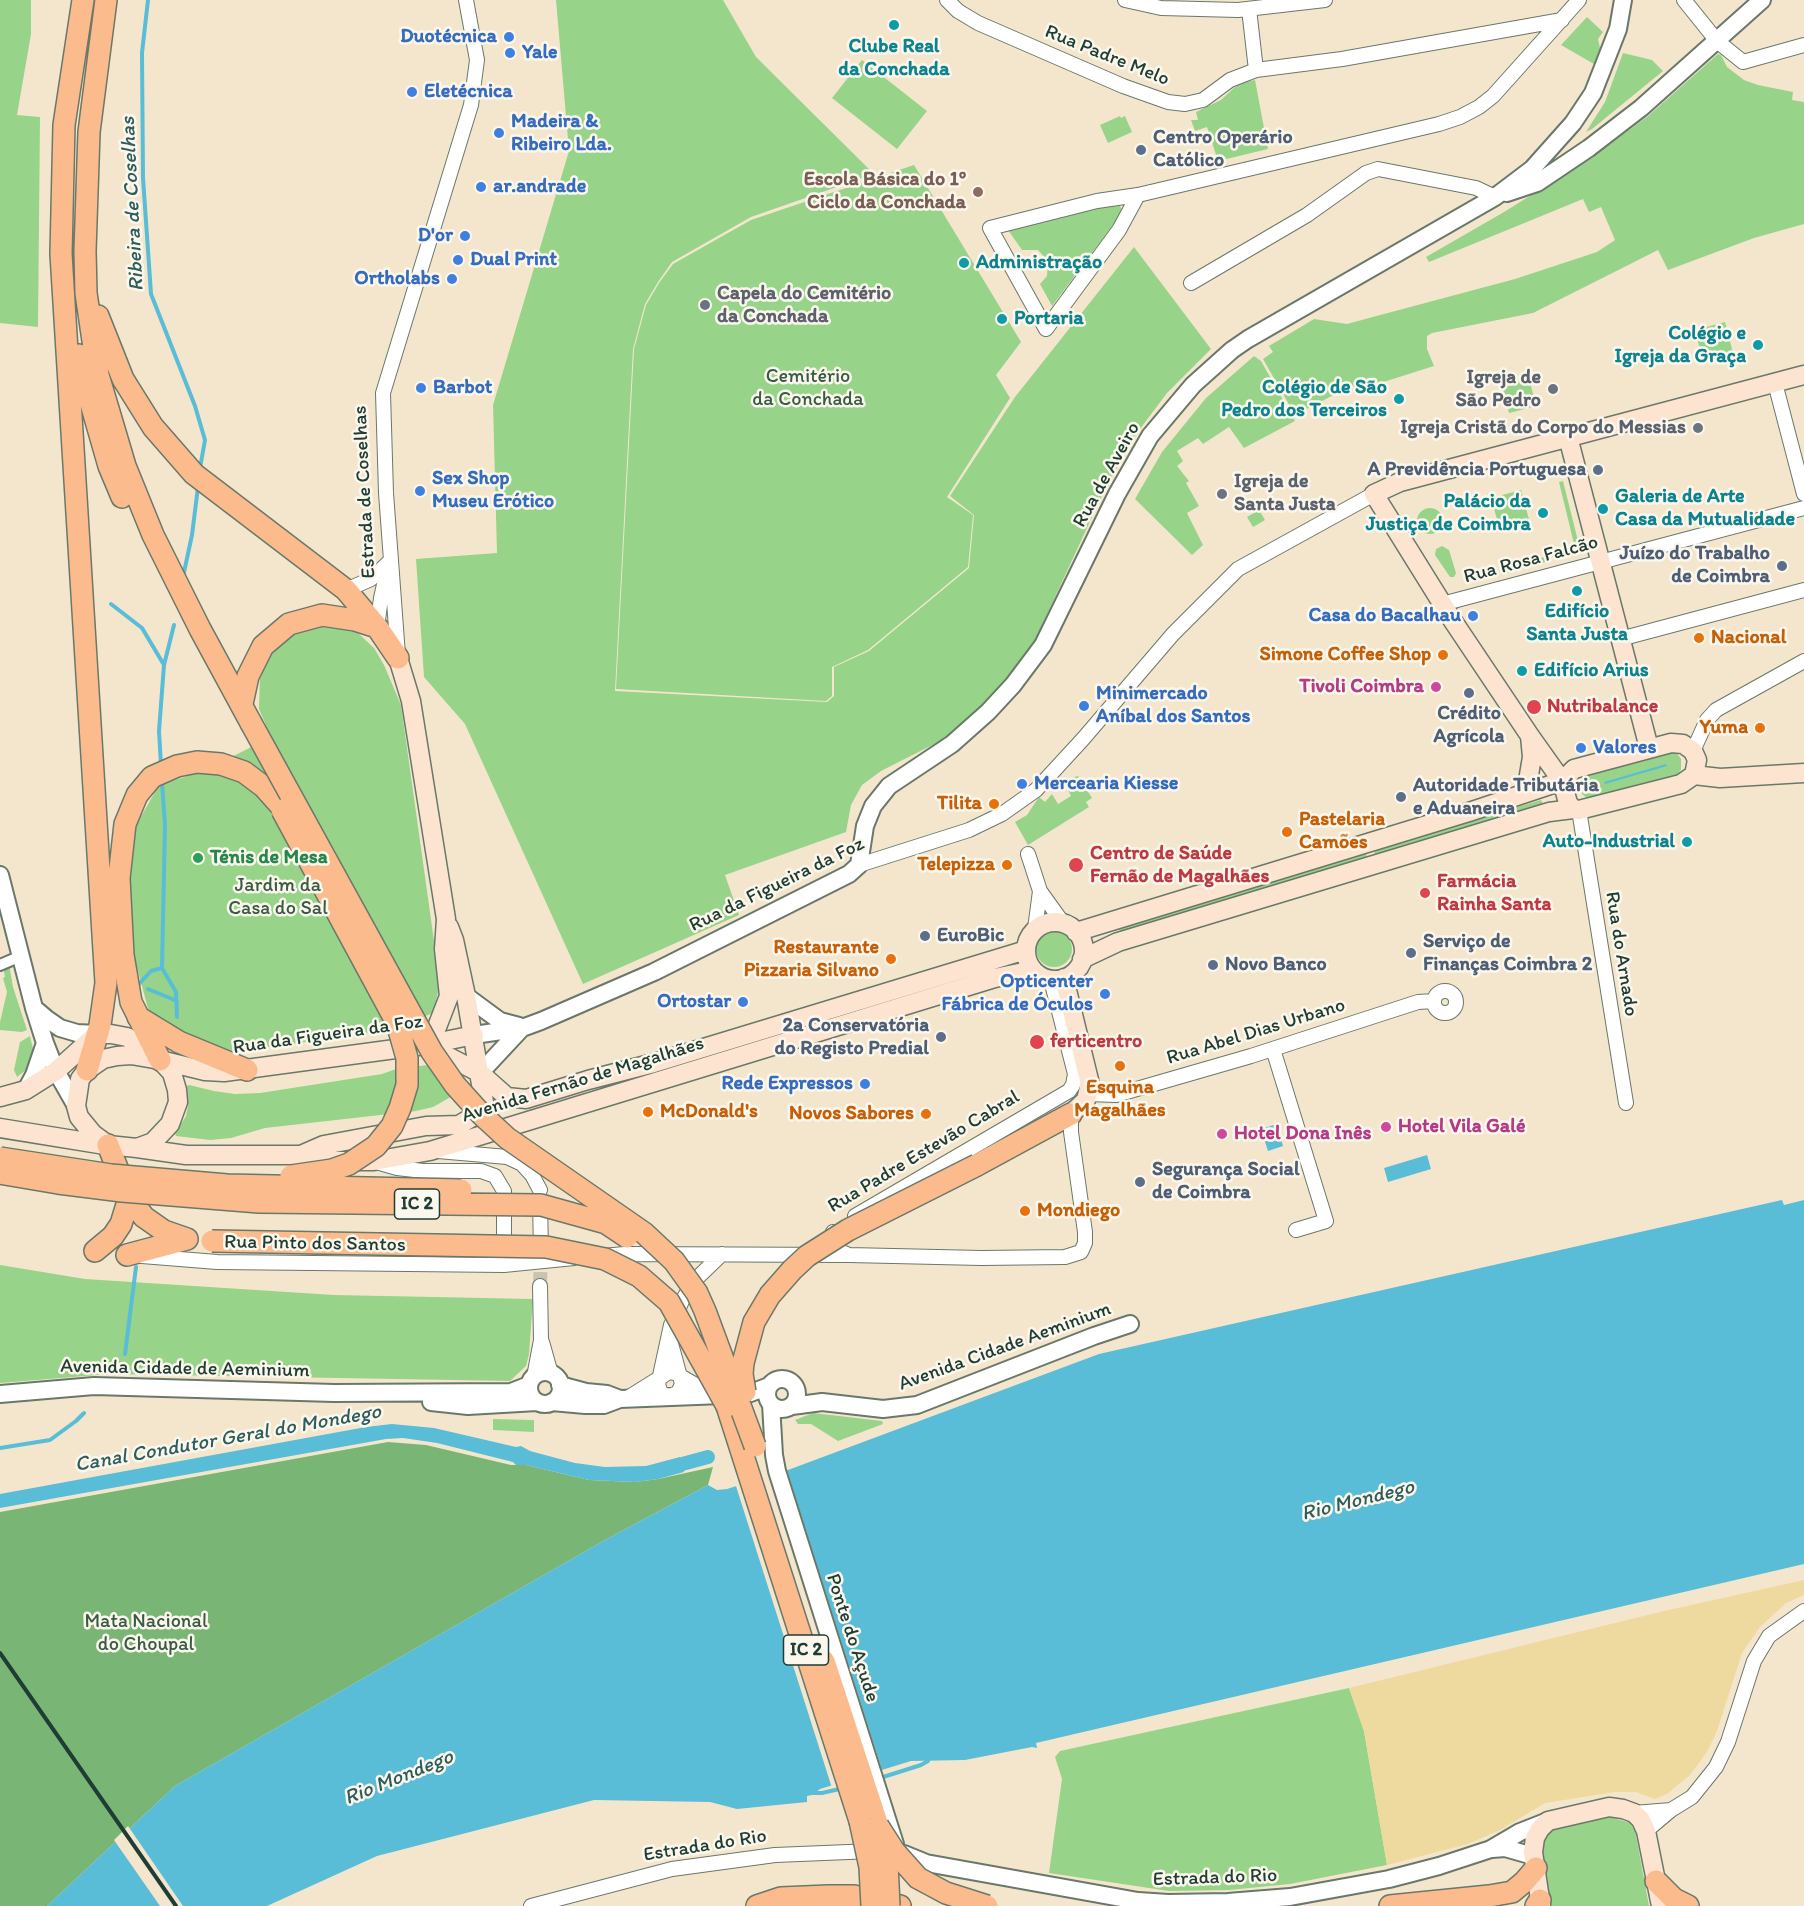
<!DOCTYPE html>
<meta charset="utf-8">
<style>
body{margin:0}
canvas{display:block;background:#f4e6cd}
</style>
<canvas width="1804" height="1906"></canvas>
<script>
const ctx = document.querySelector('canvas').getContext('2d');
ctx.lineJoin = 'round';
function paint(path, color) { ctx.fillStyle = color; ctx.fill(path, 'evenodd'); }
const toPath = rows => new Path2D(rows.map(r => 'M' + r).join(''));
function trace(path, color, width, dash) { ctx.strokeStyle = color; ctx.lineWidth = width; ctx.lineCap = dash ? 'butt' : 'round'; ctx.setLineDash(dash || []); ctx.stroke(path); }
function write(font, color, halo, rows, align = 'center') {
  ctx.font = font + ' Itim,sans-serif'; ctx.lineWidth = 5; ctx.setLineDash([]); ctx.textBaseline = 'middle'; ctx.strokeStyle = halo; ctx.fillStyle = color; for (const [text, x, y, turn = 0] of rows) {
    ctx.save(); ctx.translate(x, y); ctx.rotate((+turn || 0) * Math.PI / 180); ctx.textAlign = isNaN(turn) ? turn : align; if (halo) ctx.strokeText(text, 0, 0); ctx.fillText(text, 0, 0); ctx.restore();
  }
}
paint(toPath([
 [0,0,31,0,31,34,17,115,40,117,38,327,0,323],
 [556,0,723,0,756,57,874,174,751,217,672,262,658,282,645,304,633,349,615,691,827,702,834,696,834,667,869,651,969,568,974,515,950,496,1015,397,1134,247,1211,349,1167,393,1134,437,1105,489,1031,649,994,698,952,735,881,771,862,785,851,805,846,832,725,875,739,915,583,984,465,724,424,677,416,559,497,553,493,405,569,151],
 [1587,17,1603,32,1598,39,1600,48,1594,64,1561,45],
 [1623,53,1652,60,1663,71,1592,129,1586,132,1605,102],
 [1718,54,1721,55,1727,67,1744,80,1758,85,1793,92,1792,100,1804,102,1804,224,1754,238,1668,270,1658,250,1533,313,1432,333,1427,336,1427,349,1434,366,1355,391,1353,385,1295,415,1263,359,1273,352,1269,346,1314,319,1347,324,1369,318,1515,279,1597,252,1615,240,1601,207,1589,212,1583,199,1429,262,1426,257,1504,212,1594,156,1648,116],
 [862,60,927,111,897,149,832,98],
 [1255,80,1268,149,1218,161,1207,127,1195,131,1191,120,1198,120,1196,112,1221,100,1236,86,1241,83],
 [1120,116,1121,118,1125,116,1132,132,1108,143,1100,125],
 [914,165,1021,342,996,375,1010,398,947,497,973,515,968,567,868,650,832,667,832,696,826,701,616,689,634,349,646,305,659,283,673,264,751,220],
 [1114,204,1119,205,1122,209,1121,214,1052,306,1040,284,1047,276,1048,261,1038,250,1022,250,1008,230],
 [1725,322,1733,353,1703,361,1695,330],
 [1254,356,1261,361,1295,421,1244,448,1229,427,1203,444,1198,438,1177,451,1183,461,1177,466,1189,481,1186,483,1199,506,1187,513,1203,545,1192,555,1135,499,1162,452,1206,398],
 [1529,378,1536,406,1509,413,1502,385],
 [1563,481,1580,549,1577,554,1557,559,1555,554,1575,548,1559,482],
 [1521,490,1530,523,1500,530,1491,498],
 '1417 521a13 13 0 1 1 26 0a13 13 0 1 1-26 0Z',
 [1259,510,1265,520,1253,527,1247,517],
 [1442,546,1449,550,1456,573,1454,577,1450,577,1435,555,1436,549],
 [1548,556,1549,561,1503,574,1501,568],
 [330,624,359,634,374,648,384,665,401,705,440,984,433,1013,391,1030,235,1052,197,1040,149,1012,133,953,129,879,135,827,159,785,204,771,271,737,259,709,260,673,272,647,298,629],
 [1668,750,1676,752,1681,759,1681,770,1675,777,1588,799,1582,794,1580,784,1585,775],
 [1078,776,1092,798,1086,802,1089,807,1028,845,1015,822,1027,815,1039,797,1045,802,1052,794,1058,804,1071,796,1063,780],
 [1541,800,1543,804,1375,855,1374,850],
 [1366,853,1367,858,1120,933,1119,928],
 '1036 949a18 18 0 1 1 36 0a18 18 0 1 1-36 0Z',
 [9,964,13,987,27,1030,22,1032,0,1030,0,1022,7,992,3,978,5,977,3,966],
 [30,1036,33,1049,32,1059,26,1070,17,1077,14,1070,20,1042],
 [436,1064,465,1074,464,1079,457,1090,449,1098,433,1107,416,1111,265,1128,231,1138,210,1140,176,1136,175,1134,186,1116,188,1106,187,1086,189,1085,214,1091,235,1094,260,1093,382,1074,396,1069],
 [0,1265,85,1279,334,1295,533,1299,529,1354,526,1366,510,1381,109,1374,0,1383],
 [813,1413,882,1421,883,1424,838,1441,811,1424,798,1424,795,1420],
 [493,1419,534,1420,534,1432,493,1430],
 [1349,1688,1364,1731,1387,1865,1290,1884,1229,1890,1169,1891,1049,1873,1062,1779,1055,1757,1060,1751],
 [1609,1817,1628,1822,1635,1830,1649,1906,1550,1906,1541,1857,1541,1845,1547,1833,1557,1825]
]), '#97d489');
paint(toPath([
 [388,1442,426,1445,511,1465,526,1465,589,1480,635,1482,658,1479,713,1467,708,1485,605,1540,175,1786,47,1906,0,1906,0,1512]
]), '#79b675');
paint(toPath([
 [1804,1580,1804,1595,1786,1603,1760,1627,1742,1653,1717,1731,1707,1752,1690,1775,1667,1794,1655,1799,1636,1792,1615,1792,1545,1803,1500,1830,1468,1844,1387,1865,1364,1731,1349,1688,1664,1611]
]), '#eeda9e');
paint(toPath([
 [1666,764,1667,766,1605,784,1604,782],
 [1277,1124,1283,1146,1268,1151,1261,1129],
 [1427,1155,1431,1169,1388,1182,1384,1168],
 [1782,1200,1784,1205,1804,1200,1804,1564,1036,1743,1037,1748,1032,1747,965,1760,911,1761,820,1789,812,1795,807,1796,807,1802,737,1809,710,1802,594,1800,377,1856,267,1906,47,1906,175,1786,605,1540,708,1485,717,1490,727,1489,788,1470,1099,1354],
 [392,1424,434,1428,516,1447,521,1446,530,1451,575,1463,605,1467,646,1466,680,1457,684,1472,658,1479,635,1482,589,1480,526,1465,516,1465,513,1462,437,1443,403,1438,386,1439,0,1508,0,1494,366,1427]
]), '#59bdd8');
paint(toPath([
 [786,1468,883,1773,832,1788,735,1483],
 [128,1826,183,1906,160,1906,114,1840]
]), '#f4e6cd');
trace(toPath([
 [148,0,142,53,143,178,151,294,195,406,205,440,200,468],
 [183,577,192,535,198,487],
 [111,604,142,628,164,665,159,731,161,765],
 [164,665,174,625],
 [162,968,165,825,162,782],
 [139,984,151,971,162,968,176,992,177,1017],
 [148,989,177,1001],
 [125,1354,136,1267],
 [0,1448,50,1440,76,1421,84,1413],
 [880,1778,921,1765,928,1761,927,1757],
 [810,1793,822,1793,844,1788]
]), '#59bdd8', 4);
trace(toPath([
 [664,1469,708,1457]
]), '#59bdd8', 14);
trace(toPath([
 [540,1286,541,1255]
]), '#c9c4ae', 14, [14, 7]);
const pedestrian = toPath([
 [0,965,21,956]
]);
const minor = toPath([
 [947,0,958,11,978,23,1123,86,1168,102,1185,104,1203,100,1230,80,1256,70,1342,59,1562,20],
 [1125,0,1161,8,1238,10,1325,0],
 [1684,0,1717,41,1743,62,1804,45],
 [1249,9,1256,70],
 [1138,195,1119,230,1046,329,990,228,1097,201,1138,195,1439,124,1460,117,1479,107,1493,96,1579,0],
 [1191,283,1307,215,1366,173,1378,169,1476,188,1495,197],
 [1775,383,1804,494],
 [346,590,371,579,390,561],
 [1442,604,1804,508],
 [377,627,381,598,387,571],
 [1620,639,1804,590],
 [398,655,386,493,383,393,471,105,477,60,466,0],
 [1693,751,1707,720,1716,710,1804,661],
 [1579,810,1626,1103],
 [1028,854,1040,891,1063,923],
 [859,865,969,830,1002,814,1036,790,1083,739,1173,634,1238,569,1374,494],
 [1035,929,1040,891],
 '1434 1002a11 11 0 1 1 22 0a11 11 0 1 1-22 0Z',
 [1273,1049,1326,1221,1296,1230],
 [1088,1094,1116,1095,1251,1056,1418,1002,1434,1001],
 [438,1151,507,1157,522,1164,532,1175,540,1190],
 [540,1200,541,1253],
 [855,1216,1069,1091,1073,1085,1075,1074,1051,980],
 [833,1232,833,1238,839,1251,849,1255,981,1258,1065,1257,1081,1252,1085,1243,1085,1232,1071,1132,1071,1114],
 [142,1256,217,1262,504,1265,504,1191,495,1176,481,1171,423,1171,397,1168,376,1162],
 [602,1256,625,1254,847,1255],
 [504,1265,574,1258],
 [669,1336,682,1384,678,1393,669,1396,661,1393,658,1385,671,1325,682,1301,695,1280,722,1254],
 [542,1342,551,1374],
 [534,1377,541,1340,540,1286],
 [626,1399,669,1372,675,1373,713,1395],
 [1634,1813,1671,1810],
 [1646,1831,1671,1810,1692,1797,1716,1767,1728,1742,1754,1661,1769,1636,1804,1611],
 [531,1906,672,1869,775,1855,873,1851]
]);
const tertiary = toPath([
 [1507,193,1537,183,1589,148,1641,108,1762,0],
 [0,875,34,1008,45,1043,56,1071,76,1106],
 [466,996,500,1021,519,1026],
 [34,1008,47,1019,60,1028,77,1033,97,1034],
 [474,1035,522,1028,541,1021,654,972,849,874,859,865,865,826,873,806,889,786,952,744,988,712,1013,685,1043,645,1117,494,1150,436,1193,385,1232,350,1248,339,1495,197,1532,169,1573,123,1593,93,1618,29,1623,0],
 [480,1073,522,1028],
 [26,1090,34,1075,45,1043],
 '529 1388a16 16 0 1 1 32 0a16 16 0 1 1-32 0Z',
 '767 1394a15 15 0 1 1 30 0a15 15 0 1 1-30 0Z',
 [560,1385,586,1392,607,1394,620,1399],
 [0,1394,94,1386,334,1393,511,1392,529,1385],
 [431,1402,468,1406,537,1402],
 [552,1402,585,1405,604,1405,620,1399,748,1394,769,1386],
 [771,1404,774,1455,777,1471,895,1844],
 [792,1406,822,1402,883,1409,917,1405,1094,1336,1130,1324],
 [1492,1849,1505,1848,1533,1856],
 [904,1854,926,1863,1138,1901,1168,1903,1228,1902,1290,1897,1389,1879,1439,1866,1491,1849,1520,1832,1548,1821]
]);
const secondary = toPath([
 [1568,437,1649,748],
 [398,658,411,701,446,919,444,949,449,996,437,1027,425,1045],
 [1694,775,1720,778,1804,773],
 [1526,793,1532,757,1530,736],
 '1026 951a29 29 0 1 1 58 0a29 29 0 1 1-58 0Z',
 [1076,932,1469,812,1562,781,1530,736,1453,621,1374,494,1400,482,1804,375],
 [1082,959,1118,942,1549,812,1573,809,1579,810,1681,784,1694,775,1697,760,1693,751,1683,744,1671,743,1574,769,1562,781,1568,803,1573,809],
 [1064,978,1089,1080,1089,1088,1086,1100,1071,1114],
 [426,1045,480,1073,507,1097,526,1099,588,1080,654,1063,1026,950],
 [0,1097,26,1090,56,1071,97,1034,111,1034,127,1037,142,1046,160,1060,172,1073,177,1090,178,1102,170,1124,153,1142,137,1148,108,1145,93,1134,79,1117,76,1106,80,1079,87,1070,103,1059,117,1056,131,1055,160,1060,205,1071,224,1072,425,1045,474,1035],
 [0,1128,105,1145],
 [137,1148,186,1155,301,1155,323,1161,374,1161,430,1151,995,978,1033,970],
 [301,1155,324,1145,426,1126,459,1125,474,1116,484,1102,466,996,454,940,449,927],
 [1541,1906,1533,1852,1535,1838,1540,1829,1548,1821,1609,1807,1623,1809,1634,1813,1641,1820,1646,1831,1661,1906]
]);
const primary = toPath([
 [1656,1881,1674,1899,1688,1906],
 [757,1906,781,1898,828,1896,854,1896,900,1906],
 [1536,1906,1540,1900]
]);
const trunk = toPath([
 [83,0,64,125,61,254,106,983,100,1025,87,1070],
 [106,0,89,132,85,251,86,293,98,375,125,466,153,535,200,629,251,723],
 [98,316,123,379,153,427,194,474,346,590,377,627,398,658],
 [79,355,84,379,109,466,122,497],
 [242,704,248,676,263,646,289,624,322,615,355,620,377,627],
 [138,1017,179,1042,247,1070],
 [160,1060,131,1002,123,955,119,878,125,824,137,795,152,777,177,766,197,762,221,764,244,772,264,787,280,805],
 [108,1145,129,1198,144,1217,164,1231,187,1239],
 [977,1165,1071,1114],
 [95,1251,113,1236,121,1224,129,1198],
 [127,1255,187,1239],
 [727,1406,860,1821],
 [824,1661,878,1826],
 [1390,1906,1489,1896,1512,1892,1524,1882,1536,1868]
]);
trace(pedestrian, '#6a786a', 14);
trace(minor, '#6a786a', 16);
trace(tertiary, '#6a786a', 20);
trace(secondary, '#6a786a', 21);
trace(primary, '#6a786a', 24);
trace(trunk, '#6a786a', 24);
trace(pedestrian, '#fff', 10);
trace(minor, '#fff', 14);
trace(tertiary, '#fff', 16);
trace(secondary, '#fde4d1', 18);
trace(primary, '#fbbb8d', 21);
trace(trunk, '#fbbb8d', 21);
trace(toPath([
 [0,1653,176,1906]
]), '#1f3d34', 4);
const trunkBridge = toPath([
 [251,723,432,1052,455,1085,482,1115,507,1138,644,1233,674,1261,697,1293,705,1311,755,1446],
 [282,810,397,1023,407,1058,407,1085,400,1108,392,1126,376,1146,349,1164,332,1170,291,1176],
 [0,1158,111,1175,227,1185,461,1190],
 [0,1173,58,1183,122,1191,259,1202,541,1205,606,1223,627,1237],
 [212,1241,546,1247,605,1259,639,1276,669,1302,727,1406],
 [745,1392,742,1374,743,1363,754,1322,770,1295,792,1270,807,1256,848,1230,977,1165],
 [860,1821,870,1867,872,1906],
 [878,1826,894,1851,918,1878,946,1893,987,1906],
 [881,1838,887,1863,889,1906]
]);
trace(trunkBridge, '#6a786a', 24, []);
trace(trunkBridge, '#fbbb8d', 21);
for (const [x, y, r, color] of [
 [894,25,6,"#0f9aa8"],
 [509,37,6,"#3f7fe0"],
 [510,53,6,"#3f7fe0"],
 [412,92,6,"#3f7fe0"],
 [499,133,6,"#3f7fe0"],
 [1141,150,6,"#5c6f8a"],
 [481,187,6,"#3f7fe0"],
 [978,192,6,"#8d6e63"],
 [465,236,6,"#3f7fe0"],
 [458,260,6,"#3f7fe0"],
 [964,263,6,"#0f9aa8"],
 [452,279,6,"#3f7fe0"],
 [705,305,6,"#6b7280"],
 [1002,319,6,"#0f9aa8"],
 [1758,345,6,"#0f9aa8"],
 [421,388,6,"#3f7fe0"],
 [1553,389,6,"#6b7280"],
 [1399,399,6,"#0f9aa8"],
 [1698,428,6,"#6b7280"],
 [1598,470,6,"#5c6f8a"],
 [420,491,6,"#3f7fe0"],
 [1222,494,6,"#6b7280"],
 [1603,509,6,"#0f9aa8"],
 [1543,513,6,"#0f9aa8"],
 [1782,566,6,"#5c6f8a"],
 [1577,591,6,"#0f9aa8"],
 [1473,616,6,"#3f7fe0"],
 [1699,638,6,"#e8710a"],
 [1443,655,6,"#e8710a"],
 [1522,671,6,"#0f9aa8"],
 [1436,687,6,"#d1479c"],
 [1469,693,6,"#5c6f8a"],
 [1084,706,6,"#3f7fe0"],
 [1534,707,8,"#e0444e"],
 [1760,728,6,"#e8710a"],
 [1581,748,6,"#3f7fe0"],
 [1022,784,6,"#3f7fe0"],
 [1401,797,6,"#5c6f8a"],
 [994,804,6,"#e8710a"],
 [1287,832,6,"#e8710a"],
 [1687,842,6,"#0f9aa8"],
 [198,858,6,"#2e9e5b"],
 [1007,865,6,"#e8710a"],
 [1076,865,8,"#e0444e"],
 [1425,893,6,"#e0444e"],
 [925,936,6,"#5c6f8a"],
 [1411,953,6,"#5c6f8a"],
 [891,959,6,"#e8710a"],
 [1213,965,6,"#5c6f8a"],
 [1105,994,6,"#3f7fe0"],
 [743,1002,6,"#3f7fe0"],
 [941,1037,6,"#5c6f8a"],
 [1037,1042,8,"#e0444e"],
 [1120,1066,6,"#e8710a"],
 [865,1084,6,"#3f7fe0"],
 [648,1112,6,"#e8710a"],
 [926,1114,6,"#e8710a"],
 [1386,1127,6,"#d1479c"],
 [1222,1134,6,"#d1479c"],
 [1140,1182,6,"#5c6f8a"],
 [1025,1211,6,"#e8710a"]
]) { const dot = new Path2D(); dot.arc(x, y, r, 0, 2 * Math.PI); ctx.fillStyle = color; ctx.fill(dot); trace(dot, '#fbf7ec', 2); }
for (const [x, y, w] of [
 [417,1204,45],
 [806,1650,45]
]) { const box = new Path2D(); box.roundRect(x - w / 2, y - 15, w, 30, 4.5); ctx.fillStyle = '#fbf7ec'; ctx.fill(box); trace(box, '#1f3d34', 1.5); }
write('bold 18px', '#1f3d34', null, [
 ["IC 2",417,1204],
 ["IC 2",806,1650]
]);
write('bold 20px', '#366cbe', '#fbf7ec', [
 ["Duotécnica",497,37,"right"],
 ["Yale",522,53],
 ["Eletécnica",424,92],
 ["Madeira &",511,122],
 ["Ribeiro Lda.",511,145],
 ["ar.andrade",493,187],
 ["D'or",453,236,"right"],
 ["Dual Print",470,260],
 ["Ortholabs",440,279,"right"],
 ["Barbot",433,388],
 ["Sex Shop",432,479],
 ["Museu Erótico",432,502],
 ["Casa do Bacalhau",1461,616,"right"],
 ["Minimercado",1096,694],
 ["Aníbal dos Santos",1096,717],
 ["Valores",1593,748],
 ["Mercearia Kiesse",1034,784],
 ["Opticenter",1093,982,"right"],
 ["Fábrica de Óculos",1093,1005,"right"],
 ["Ortostar",731,1002,"right"],
 ["Rede Expressos",853,1084,"right"]
], 'left');
write('bold 20px', '#0d838f', '#fbf7ec', [
 ["Clube Real",894,47,"center"],
 ["da Conchada",894,70,"center"],
 ["Administração",976,263],
 ["Portaria",1014,319],
 ["Colégio e",1746,334,"right"],
 ["Igreja da Graça",1746,357,"right"],
 ["Colégio de São",1387,388,"right"],
 ["Pedro dos Terceiros",1387,411,"right"],
 ["Galeria de Arte",1615,497],
 ["Casa da Mutualidade",1615,520],
 ["Palácio da",1531,502,"right"],
 ["Justiça de Coimbra",1531,525,"right"],
 ["Edifício",1577,612,"center"],
 ["Santa Justa",1577,635,"center"],
 ["Edifício Arius",1534,671],
 ["Auto-Industrial",1675,842,"right"]
], 'left');
write('20px', '#1f3d34', '#fbf7ec', [
 ["Rua Padre Melo",1107,56,22],
 ["Rua de Aveiro",1107,475,-61],
 ["Estrada de Coselhas",365,492,-93],
 ["Rua Rosa Falcão",1531,560,-15],
 ["Rua da Figueira da Foz",777,885,-26],
 ["Rua do Arnado",1621,954,81],
 ["Rua Abel Dias Urbano",1256,1032,-17],
 ["Rua da Figueira da Foz",328,1035,-8],
 ["Avenida Fernão de Magalhães",583,1080,-17],
 ["Rua Padre Estevão Cabral",924,1152,-31],
 ["Rua Pinto dos Santos",315,1244,1],
 ["Avenida Cidade Aeminium",1005,1347,-20],
 ["Avenida Cidade de Aeminium",185,1369,1],
 ["Ponte do Açude",852,1638,72],
 ["Estrada do Rio",705,1846,-9],
 ["Estrada do Rio",1215,1878,-2]
]);
write('bold 20px', '#4e5e75', '#fbf7ec', [
 ["Centro Operário",1153,138],
 ["Católico",1153,161],
 ["A Previdência Portuguesa",1586,470,"right"],
 ["Juízo do Trabalho",1770,554,"right"],
 ["de Coimbra",1770,577,"right"],
 ["Crédito",1469,714,"center"],
 ["Agrícola",1469,737,"center"],
 ["Autoridade Tributária",1413,786],
 ["e Aduaneira",1413,809],
 ["EuroBic",937,936],
 ["Serviço de",1423,942],
 ["Finanças Coimbra 2",1423,965],
 ["Novo Banco",1225,965],
 ["2a Conservatória",929,1026,"right"],
 ["do Registo Predial",929,1049,"right"],
 ["Segurança Social",1152,1170],
 ["de Coimbra",1152,1193]
], 'left');
write('bold 20px', '#785e54', '#fbf7ec', [
 ["Escola Básica do 1º",966,180],
 ["Ciclo da Conchada",966,203]
], 'right');
write('bold 20px', '#5b616d', '#fbf7ec', [
 ["Capela do Cemitério",717,294],
 ["da Conchada",717,317],
 ["Igreja de",1541,378,"right"],
 ["São Pedro",1541,401,"right"],
 ["Igreja Cristã do Corpo do Messias",1686,428,"right"],
 ["Igreja de",1234,482],
 ["Santa Justa",1234,505]
], 'left');
write('20px', '#375b45', '#fbf7ec', [
 ["Cemitério",808,377],
 ["da Conchada",808,400],
 ["Jardim da",278,886],
 ["Casa do Sal",278,909],
 ["Mata Nacional",146,1622],
 ["do Choupal",146,1645]
]);
write('bold 20px', '#c56008', '#fbf7ec', [
 ["Nacional",1711,638,"left"],
 ["Simone Coffee Shop",1431,655],
 ["Yuma",1748,728],
 ["Tilita",982,804],
 ["Pastelaria",1299,820,"left"],
 ["Camões",1299,843,"left"],
 ["Telepizza",995,865],
 ["Restaurante",879,948],
 ["Pizzaria Silvano",879,971],
 ["Esquina",1120,1088,"center"],
 ["Magalhães",1120,1111,"center"],
 ["McDonald's",660,1112,"left"],
 ["Novos Sabores",914,1114],
 ["Mondiego",1037,1211,"left"]
], 'right');
write('bold 20px', '#b23c85', '#fbf7ec', [
 ["Tivoli Coimbra",1424,687,"right"],
 ["Hotel Vila Galé",1398,1127],
 ["Hotel Dona Inês",1234,1134]
], 'left');
write('bold 20px', '#be3a42', '#fbf7ec', [
 ["Nutribalance",1547,707],
 ["Centro de Saúde",1090,854],
 ["Fernão de Magalhães",1090,877],
 ["Farmácia",1437,882],
 ["Rainha Santa",1437,905],
 ["ferticentro",1050,1042]
], 'left');
write('bold 20px', '#27864d', '#fbf7ec', [
 ["Ténis de Mesa",210,858]
], 'left');
write('italic 21px', '#2e5d5d', '#fbf7ec', [
 ["Ribeira de Coselhas",133,204,-93],
 ["Canal Condutor Geral do Mondego",228,1439,-10],
 ["Rio Mondego",1358,1501,-14],
 ["Rio Mondego",399,1778,-22]
]);
</script>
